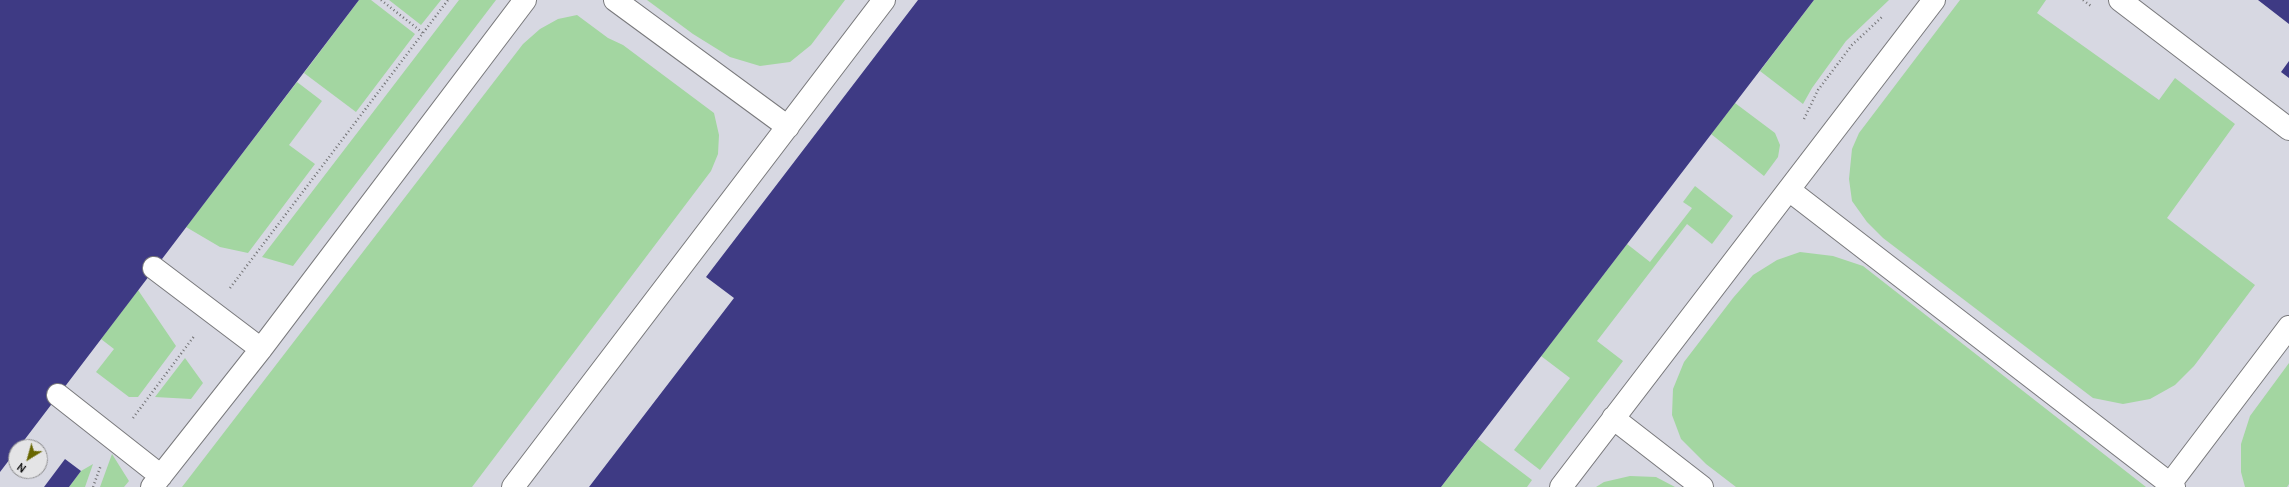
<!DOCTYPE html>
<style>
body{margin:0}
#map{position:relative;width:2289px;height:487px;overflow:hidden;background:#e4e4e6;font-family:Cabin,sans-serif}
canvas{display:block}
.north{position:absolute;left:8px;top:439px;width:40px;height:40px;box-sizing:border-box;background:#e4e4e6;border:1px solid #909092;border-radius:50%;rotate:217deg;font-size:11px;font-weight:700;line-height:16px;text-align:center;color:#121213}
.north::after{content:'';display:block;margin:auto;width:14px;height:18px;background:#686600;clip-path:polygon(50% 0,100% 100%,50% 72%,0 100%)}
</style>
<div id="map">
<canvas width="2289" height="487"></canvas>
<div class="north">N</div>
</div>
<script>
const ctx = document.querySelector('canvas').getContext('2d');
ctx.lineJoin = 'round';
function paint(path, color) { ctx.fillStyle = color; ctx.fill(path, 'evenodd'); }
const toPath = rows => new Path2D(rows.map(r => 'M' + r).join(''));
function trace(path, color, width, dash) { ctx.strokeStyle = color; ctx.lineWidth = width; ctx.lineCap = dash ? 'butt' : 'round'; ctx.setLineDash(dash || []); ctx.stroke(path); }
paint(toPath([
 [0,0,2289,0,2289,487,0,487],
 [16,447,40,447,40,471,16,471]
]), '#d7d8e2');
paint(toPath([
 [359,0,371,0,415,34,356,112,304,73],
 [389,0,441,0,421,25],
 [459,0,496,0,293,266,262,257],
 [647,0,845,0,811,45,790,62,760,66,730,57,693,34],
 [1814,0,1889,0,1846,41,1812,88,1803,104,1760,71],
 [1960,0,2046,0,2037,13,2159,100,2175,78,2235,124,2167,218,2255,285,2194,366,2175,385,2150,399,2123,404,2093,398,1883,238,1867,222,1852,201,1849,179,1852,149,1859,133],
 [577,15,608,38,623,45,714,113,719,135,718,154,711,171,472,487,182,487,523,44,540,29,558,19],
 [297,82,322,101,289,145,315,164,248,253,220,247,186,227],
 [1735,103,1775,133,1780,145,1778,157,1764,176,1711,134],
 [1695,186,1733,216,1712,244,1687,224,1597,341,1623,361,1540,470,1514,450,1570,378,1541,356,1627,244,1650,262,1692,208,1683,202],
 [1800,252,1833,256,1863,266,2146,487,1736,487,1706,464,1681,439,1672,415,1673,389,1684,362,1733,298,1753,275,1777,260],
 [138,290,176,346,138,397,129,397,96,372,114,349,101,339],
 [185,358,203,383,191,399,155,397],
 [2289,363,2289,484,2287,487,2245,487,2241,472,2241,444,2250,416],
 [1478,439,1532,480,1527,487,1441,487],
 [112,454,129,481,124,487,100,487],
 [93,464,85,487,69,487,81,471],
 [1630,476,1656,477,1675,487,1596,487,1604,482]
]), '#a3d6a1');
paint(toPath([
 [0,0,359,0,19,447,16,447,16,451,0,472],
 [918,0,1814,0,1441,487,589,487,734,298,706,277],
 [2258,0,2289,0,2289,24],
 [2289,61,2289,78,2281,72],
 [65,459,81,471,69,487,44,487]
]), '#3e3a84');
const minor = toPath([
 [615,0,788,127],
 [2120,0,2289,129],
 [1789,190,2174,487],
 [154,268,261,349],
 [58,395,161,476],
 [1613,418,1702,487],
 [2170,484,2289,327],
 [152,487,261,349,525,0],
 [513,487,884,0],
 [1561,487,1934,0]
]);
trace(minor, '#79797c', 24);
trace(toPath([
 [381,0,423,33],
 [2083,0,2091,6],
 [1804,119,1818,90,1852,45,1883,16],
 [230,288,448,0],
 [133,418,195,335],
 [93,487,101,465]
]), '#727274', 2.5, [1, 3]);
trace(minor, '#fff', 22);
</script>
